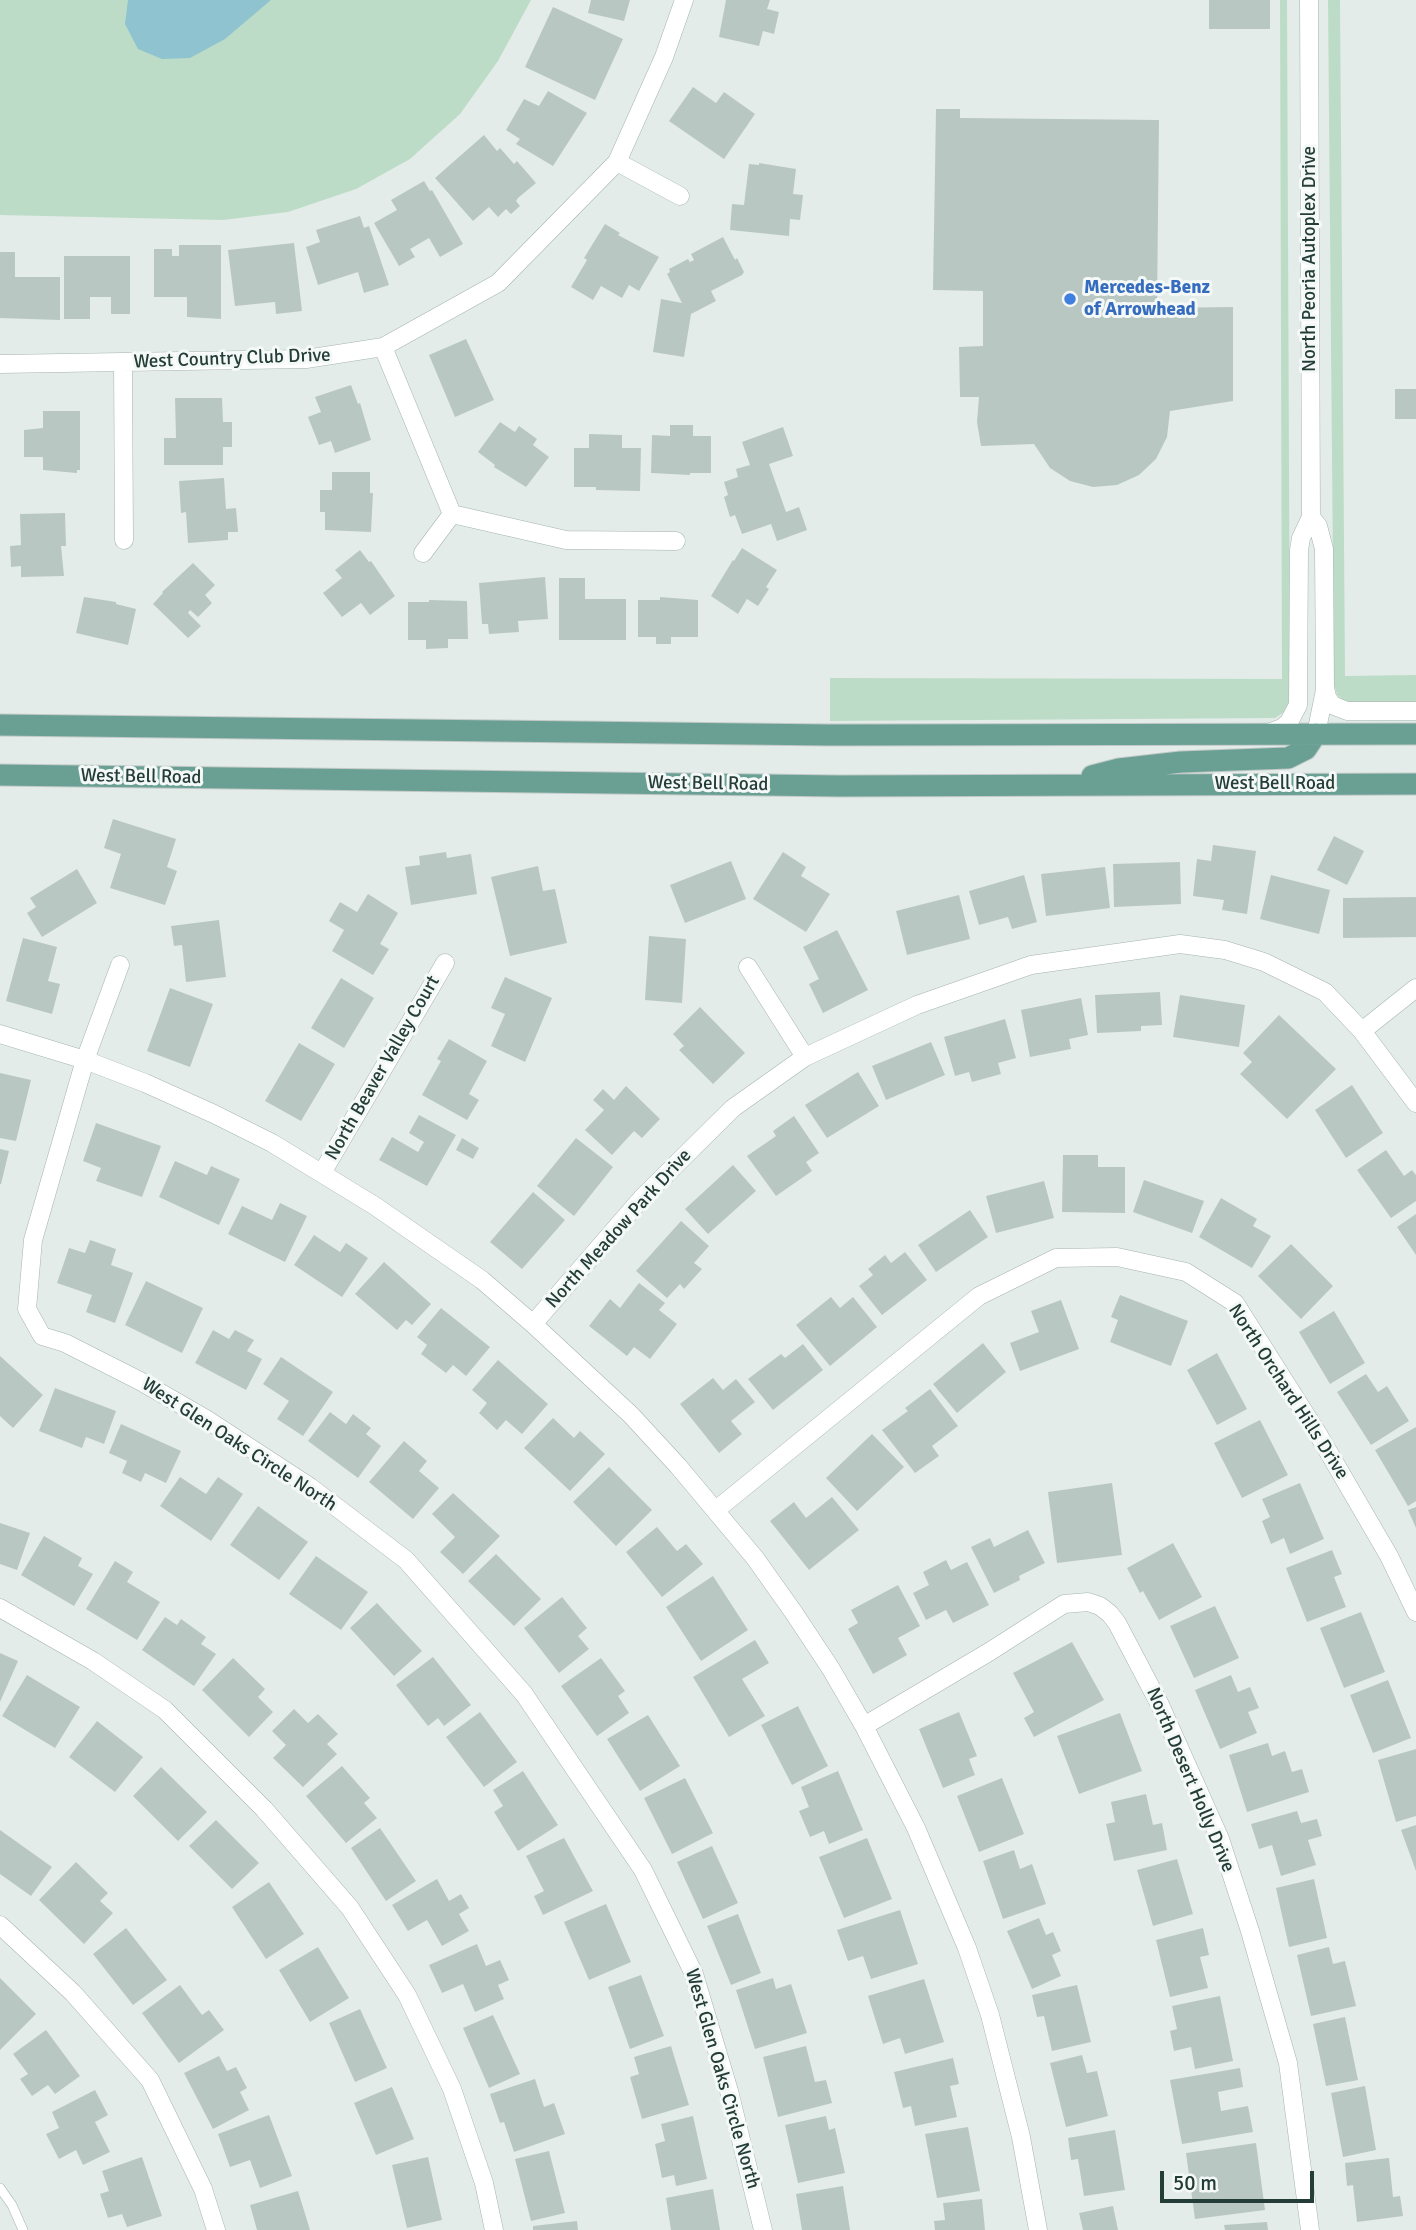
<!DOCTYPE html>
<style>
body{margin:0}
#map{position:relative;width:1416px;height:2230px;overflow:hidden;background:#e3ece9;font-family:Signika,sans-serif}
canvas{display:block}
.scale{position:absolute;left:1160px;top:2171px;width:154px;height:32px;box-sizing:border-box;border:4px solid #243d37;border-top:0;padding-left:9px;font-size:21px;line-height:24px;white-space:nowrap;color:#243d37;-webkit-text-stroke:5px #f4f9f7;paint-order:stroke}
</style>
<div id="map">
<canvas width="1416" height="2230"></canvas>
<div class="scale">50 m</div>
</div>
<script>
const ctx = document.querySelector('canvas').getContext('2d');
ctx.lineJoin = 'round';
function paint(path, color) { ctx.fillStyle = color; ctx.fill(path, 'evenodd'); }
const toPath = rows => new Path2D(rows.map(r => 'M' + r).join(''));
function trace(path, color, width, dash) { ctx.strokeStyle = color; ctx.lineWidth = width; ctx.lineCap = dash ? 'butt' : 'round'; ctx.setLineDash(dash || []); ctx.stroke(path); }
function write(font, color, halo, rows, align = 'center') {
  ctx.font = font + ' Signika,sans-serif'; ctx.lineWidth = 6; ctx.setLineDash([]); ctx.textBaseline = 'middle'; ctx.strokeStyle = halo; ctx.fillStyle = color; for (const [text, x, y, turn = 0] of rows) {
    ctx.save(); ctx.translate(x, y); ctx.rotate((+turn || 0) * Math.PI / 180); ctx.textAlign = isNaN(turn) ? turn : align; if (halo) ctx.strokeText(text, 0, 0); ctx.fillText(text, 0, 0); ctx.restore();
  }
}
paint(toPath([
 [0,0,531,0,498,61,460,114,410,159,356,189,288,212,223,220,0,215],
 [1280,0,1287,0,1290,700,1284,712,1275,718,830,721,830,678,1282,679],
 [1328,0,1340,0,1345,676,1416,675,1416,704,1348,704,1337,695,1334,684]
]), '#bddcc7');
paint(toPath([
 [128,0,271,0,225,39,190,58,162,59,138,49,125,24]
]), '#8ec3cf');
paint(toPath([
 [591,0,630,0,624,21,588,13],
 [726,0,770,0,767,9,779,12,774,34,763,31,759,46,719,37],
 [1209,0,1270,0,1270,29,1209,29],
 [553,7,623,39,595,100,525,67],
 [693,87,716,103,724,92,755,114,724,159,669,121],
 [548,91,587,113,553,166,516,144,520,139,506,130,524,99,539,106],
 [936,109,960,109,960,118,1159,120,1157,308,1233,307,1233,401,1170,411,1167,437,1156,459,1139,475,1117,485,1093,487,1070,481,1050,468,1034,444,981,446,977,422,979,397,960,397,959,347,983,346,983,291,933,290],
 [484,135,497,151,500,148,514,164,517,161,536,183,518,198,516,201,520,206,511,214,506,209,498,217,489,207,473,221,435,178],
 [759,163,796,169,793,194,803,195,800,220,790,219,789,236,730,230,732,204,744,205,749,164,759,165],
 [424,181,430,191,432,190,463,244,440,257,429,238,410,249,415,257,399,266,374,223,397,210,391,200],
 [360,216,364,228,369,226,389,285,364,293,358,272,318,285,306,247,320,242,316,230],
 [605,224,620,233,618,235,659,257,639,291,629,285,622,298,601,286,593,300,571,287,587,260,584,258],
 [723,237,735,260,737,258,744,272,742,275,711,291,716,301,691,314,684,357,653,352,661,299,682,303,667,274,670,272,669,269,688,259,690,262,694,260,691,254],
 [294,243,302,311,276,314,275,302,235,306,228,250],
 [179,245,221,245,221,319,187,317,187,297,154,297,154,249,172,249,172,256,179,256],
 [0,252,15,252,15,277,60,277,60,320,0,318],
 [64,256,130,256,130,314,111,314,111,297,90,297,90,319,64,319],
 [466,339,494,400,455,417,429,355],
 [351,385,358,404,360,403,371,440,335,453,331,441,319,445,308,417,321,412,315,397],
 [1395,389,1416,389,1416,419,1395,419],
 [175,398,222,398,223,422,232,422,232,447,223,447,223,465,164,465,164,438,176,438],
 [43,411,80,411,80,470,77,470,77,473,43,470,43,457,24,457,24,430,43,428],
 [500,422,515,432,519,426,537,439,533,445,549,457,526,487,494,467,495,465,478,452],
 [670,425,693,425,693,436,711,436,711,473,690,473,690,475,651,473,652,435,670,436],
 [783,427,793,456,769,464,786,512,799,507,807,530,777,541,771,524,742,534,735,515,730,517,724,497,728,495,724,482,738,477,736,469,750,465,742,442],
 [589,434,622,435,622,448,641,448,640,491,596,490,596,487,574,487,574,448,589,448],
 [332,472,370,472,370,493,373,493,371,532,325,530,325,512,320,512,320,490,332,490],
 [224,478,226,509,236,508,238,532,228,532,228,540,188,543,186,512,181,513,179,481],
 [65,513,66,546,61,546,64,576,21,577,21,566,11,567,10,546,21,545,20,514],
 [742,548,777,570,766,587,769,589,758,606,747,599,738,614,711,596,733,560,734,561],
 [360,550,369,562,371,561,395,596,370,615,361,603,342,617,323,593,342,578,335,570],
 [193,563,215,585,205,595,212,603,198,617,190,610,188,613,201,626,188,638,153,604,163,593,162,592],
 [545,577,548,619,518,621,519,632,489,634,488,624,482,624,479,583],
 [559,578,585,578,585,599,626,599,626,640,559,640],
 [84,597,116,602,116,604,136,609,128,645,76,633],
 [660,597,698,600,698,637,671,637,671,644,656,644,656,637,638,637,638,600,660,600],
 [429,600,467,601,468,639,448,639,448,648,426,649,426,640,408,640,408,602,429,602],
 [113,819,176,839,167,867,177,871,165,905,110,888,121,854,104,848],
 [1334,836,1364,851,1347,885,1317,870],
 [1213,845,1256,851,1247,914,1222,910,1224,900,1193,896,1197,859,1211,861],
 [446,852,447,858,471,854,477,894,411,905,405,867,420,865,419,856],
 [783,852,806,867,801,876,830,894,806,932,753,899],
 [731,861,746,899,685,923,670,885],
 [1180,862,1181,904,1114,907,1113,864],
 [538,866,543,891,555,889,567,943,510,956,491,877],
 [1105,867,1110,908,1046,916,1041,874],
 [77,869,97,903,42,937,27,913,36,907,30,898],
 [1024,875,1037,922,1012,929,1008,917,979,925,969,891],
 [1271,875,1330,890,1319,934,1260,919],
 [368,894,398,913,380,944,389,949,373,975,332,951,344,930,329,921,340,902,357,912],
 [959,895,970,939,907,955,896,911],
 [1416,897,1416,937,1343,938,1343,898],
 [219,920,226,977,186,982,182,945,174,946,171,926],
 [837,930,868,990,823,1013,809,984,819,979,803,947],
 [649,936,686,939,682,1003,645,1000],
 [23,938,57,947,48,981,60,984,52,1014,6,1001],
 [505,977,552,998,525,1062,491,1046,505,1014,491,1008],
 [341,978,374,998,344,1048,311,1028],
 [170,988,213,1004,190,1067,147,1051],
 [1160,992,1162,1025,1141,1026,1141,1031,1097,1033,1095,995],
 [1180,995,1245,1005,1239,1047,1173,1037],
 [1081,998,1088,1035,1069,1039,1071,1049,1030,1057,1021,1010],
 [700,1007,745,1053,713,1084,679,1050,684,1046,673,1034],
 [1279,1015,1336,1069,1287,1119,1240,1074,1252,1062,1243,1053],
 [1005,1019,1016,1058,998,1063,1001,1074,972,1082,969,1072,955,1076,944,1037],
 [449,1039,487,1061,469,1094,479,1100,467,1120,422,1095,441,1061,437,1059],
 [931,1042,945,1075,886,1100,872,1066],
 [299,1043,335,1064,301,1121,265,1101],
 [858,1072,879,1106,827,1138,805,1105],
 [0,1073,31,1080,16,1141,0,1138],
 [1352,1085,1383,1133,1346,1158,1315,1110],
 [626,1086,660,1119,642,1138,634,1131,612,1155,585,1130,604,1110,593,1100,603,1089,614,1100],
 [419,1115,456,1135,427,1186,379,1160,392,1137,418,1152,424,1142,409,1133],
 [794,1116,819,1153,806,1162,812,1171,776,1196,747,1156,776,1136,773,1131],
 [96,1123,161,1146,142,1197,96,1181,101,1168,83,1161],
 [462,1138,479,1148,473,1159,456,1150],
 [576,1138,613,1167,574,1216,537,1186],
 [0,1149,9,1151,1,1184,0,1184],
 [1386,1150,1404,1176,1412,1170,1416,1175,1416,1201,1391,1218,1357,1170],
 [1063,1155,1098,1155,1098,1167,1125,1167,1125,1213,1062,1212],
 [175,1161,207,1175,211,1166,240,1179,219,1225,159,1197],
 [733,1165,756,1191,708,1234,685,1209],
 [1144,1180,1204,1201,1192,1233,1133,1212],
 [1044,1181,1054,1218,996,1233,986,1196],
 [533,1192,565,1220,522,1269,490,1242],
 [1221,1198,1257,1219,1253,1226,1271,1236,1252,1268,1199,1237],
 [280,1203,307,1216,285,1262,228,1234,242,1206,272,1220],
 [970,1210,988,1237,936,1272,918,1245],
 [1416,1214,1416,1255,1397,1227],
 [681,1221,709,1246,694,1263,702,1269,684,1289,680,1284,667,1298,636,1271],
 [314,1235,340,1252,346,1243,368,1258,342,1297,294,1265],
 [90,1240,116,1249,111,1265,133,1273,115,1323,86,1312,92,1295,57,1283,69,1248,85,1253],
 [1291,1244,1333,1286,1301,1319,1258,1276],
 [905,1252,927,1280,882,1315,859,1286,873,1275,868,1269,885,1255,891,1263],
 [384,1262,431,1304,412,1325,406,1320,397,1330,355,1294],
 [146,1281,203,1308,182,1353,125,1325],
 [639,1283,665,1303,659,1310,677,1324,650,1359,634,1347,627,1356,589,1326,610,1299,620,1308],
 [1120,1295,1188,1321,1171,1366,1110,1342,1118,1320,1111,1317],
 [831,1297,840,1308,853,1297,877,1327,830,1366,796,1325],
 [1061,1300,1079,1349,1020,1371,1010,1343,1039,1332,1031,1311],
 [441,1308,490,1347,466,1376,453,1365,446,1373,421,1354,427,1345,417,1337],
 [1334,1311,1365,1363,1330,1384,1299,1332],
 [213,1330,229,1339,235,1330,254,1340,247,1351,262,1359,246,1390,195,1363],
 [983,1343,1006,1372,957,1413,933,1384],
 [803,1344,823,1370,773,1410,748,1379,781,1354,785,1358],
 [1217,1353,1247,1409,1217,1425,1187,1370],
 [0,1356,43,1395,13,1428,0,1416],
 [281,1357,333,1392,303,1436,277,1419,289,1401,263,1384],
 [498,1360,548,1404,522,1434,506,1420,497,1430,479,1413,487,1403,472,1390],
 [1366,1374,1378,1392,1387,1386,1409,1421,1371,1445,1337,1392],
 [713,1378,723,1390,736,1379,755,1402,731,1421,742,1434,719,1453,680,1404],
 [55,1388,116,1411,104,1444,86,1437,82,1448,39,1431],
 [930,1389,958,1426,932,1446,939,1456,915,1473,882,1430,908,1411,905,1408],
 [330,1412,346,1424,353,1414,371,1428,366,1434,381,1446,358,1478,308,1441],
 [553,1418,574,1438,580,1431,605,1454,570,1491,524,1448],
 [1260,1420,1288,1475,1242,1498,1214,1443],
 [121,1424,181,1451,166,1483,145,1473,141,1482,122,1473,127,1461,109,1453],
 [1416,1427,1416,1501,1408,1506,1375,1450],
 [872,1434,904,1467,857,1511,826,1478],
 [404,1441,427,1461,419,1471,439,1488,413,1519,369,1482],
 [609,1467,652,1510,616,1546,573,1502],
 [180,1477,206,1494,218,1477,243,1494,211,1541,160,1506],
 [1112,1483,1122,1555,1057,1563,1048,1492],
 [1300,1483,1324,1539,1290,1554,1284,1538,1271,1544,1262,1521,1270,1517,1262,1499],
 [453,1493,500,1536,463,1574,440,1552,455,1537,432,1514],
 [832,1497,859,1530,809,1570,770,1521,794,1502,806,1518],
 [258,1506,308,1542,279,1580,230,1545],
 [1416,1507,1416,1528,1408,1510],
 [0,1523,30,1533,17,1570,0,1564],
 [657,1527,677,1551,686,1544,703,1564,662,1597,626,1552],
 [1028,1530,1045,1563,1019,1576,1020,1580,994,1593,971,1547,990,1538,994,1547],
 [44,1536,82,1558,78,1566,93,1574,74,1606,21,1575],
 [1173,1543,1202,1597,1159,1620,1143,1591,1140,1593,1127,1568],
 [1332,1550,1342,1574,1334,1577,1346,1607,1307,1622,1286,1568],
 [496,1554,541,1599,514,1626,468,1581],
 [316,1556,368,1592,341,1630,289,1594],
 [946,1560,951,1570,967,1562,989,1605,953,1623,946,1610,926,1620,913,1593,929,1585,923,1572],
 [115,1561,133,1572,127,1582,160,1602,137,1640,86,1609],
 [713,1576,748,1630,701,1661,666,1607],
 [898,1585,920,1626,898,1638,907,1655,873,1674,848,1629,858,1623,851,1610],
 [562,1597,587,1628,578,1636,589,1649,559,1673,524,1628],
 [377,1603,422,1651,394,1676,350,1628],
 [1215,1606,1239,1658,1194,1678,1170,1626],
 [1361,1612,1385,1672,1344,1688,1320,1628],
 [165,1617,177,1625,181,1619,206,1637,201,1644,216,1654,194,1686,142,1650],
 [755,1640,769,1663,742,1679,765,1716,729,1737,693,1677],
 [1072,1642,1104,1700,1034,1737,1024,1718,1034,1712,1013,1673],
 [0,1653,18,1661,0,1702],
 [433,1657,471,1705,444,1726,438,1718,428,1726,396,1685],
 [233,1658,265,1689,258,1697,273,1712,249,1737,202,1690],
 [601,1658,625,1691,618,1696,629,1713,597,1736,561,1686],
 [27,1675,80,1707,55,1748,2,1716],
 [1231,1675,1238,1692,1250,1687,1259,1708,1248,1712,1257,1733,1220,1749,1195,1690],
 [1388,1680,1411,1738,1373,1753,1350,1695],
 [798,1706,828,1766,792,1785,761,1725],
 [294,1709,308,1723,318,1714,338,1734,327,1744,337,1754,303,1787,273,1758,286,1745,272,1731],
 [480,1712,517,1762,484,1787,446,1737],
 [959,1712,977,1756,969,1759,975,1775,943,1788,919,1729],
 [1120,1713,1142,1771,1079,1794,1057,1736],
 [648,1715,680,1766,640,1791,607,1739],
 [97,1721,143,1757,115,1792,69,1757],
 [1268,1743,1272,1756,1285,1751,1292,1772,1302,1769,1309,1792,1247,1812,1229,1755],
 [1416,1749,1416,1816,1396,1822,1378,1760],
 [342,1766,370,1798,364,1803,377,1818,346,1843,306,1796],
 [161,1767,207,1812,178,1841,133,1796],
 [523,1771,558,1825,518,1851,494,1812,503,1806,493,1790],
 [838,1771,863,1830,829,1844,824,1831,810,1837,799,1811,809,1807,801,1787],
 [685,1778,713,1833,672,1854,644,1798],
 [1002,1778,1024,1834,979,1852,957,1796],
 [1146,1794,1153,1825,1162,1823,1167,1850,1114,1861,1106,1824,1115,1822,1111,1802],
 [1297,1811,1301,1823,1317,1819,1322,1836,1308,1840,1316,1865,1281,1876,1272,1845,1259,1849,1251,1824],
 [216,1820,259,1863,232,1889,189,1846],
 [1416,1825,1416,1871,1401,1830],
 [380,1828,416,1881,386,1901,351,1848],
 [0,1830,52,1867,31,1896,0,1874],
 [564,1838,593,1891,543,1915,534,1896,544,1891,526,1856],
 [867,1838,892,1899,844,1918,819,1857],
 [712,1846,738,1903,703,1919,677,1862],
 [1014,1850,1020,1869,1032,1864,1046,1904,1003,1919,983,1861],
 [1177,1859,1193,1914,1153,1926,1137,1870],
 [76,1862,108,1893,100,1901,113,1913,84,1944,39,1900],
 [437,1879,449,1901,461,1894,469,1908,459,1914,469,1931,442,1946,427,1920,408,1931,392,1905],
 [1314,1879,1327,1938,1289,1947,1276,1888],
 [269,1882,304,1934,266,1959,232,1907],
 [606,1904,631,1962,589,1980,564,1922],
 [900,1910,918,1964,871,1979,863,1956,848,1961,837,1930],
 [738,1914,761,1973,731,1985,707,1926],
 [1039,1918,1046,1935,1053,1932,1061,1951,1052,1955,1061,1976,1032,1989,1007,1931],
 [126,1928,167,1980,133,2005,93,1954],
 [1203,1928,1209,1955,1200,1957,1208,1988,1170,1997,1156,1940],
 [477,1944,486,1966,500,1960,509,1980,498,1985,504,1999,475,2012,463,1984,442,1993,429,1965],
 [318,1947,349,1998,310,2022,279,1970],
 [1329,1947,1333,1964,1345,1961,1356,2006,1311,2016,1297,1955],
 [641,1975,664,2036,630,2049,608,1987],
 [0,1978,36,2014,0,2050],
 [773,1978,776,1989,791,1984,807,2033,755,2049,736,1990],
 [924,1979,944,2042,905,2054,900,2038,883,2044,868,1996],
 [180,1985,202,2015,209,2010,224,2030,179,2063,142,2013],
 [1077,1985,1091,2042,1052,2051,1044,2016,1037,2017,1032,1995],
 [1220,1996,1233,2061,1195,2069,1191,2047,1174,2051,1170,2031,1177,2029,1172,2006],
 [360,2009,387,2068,355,2082,329,2023],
 [493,2015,520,2074,489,2088,463,2028],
 [1345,2017,1358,2080,1326,2086,1313,2024],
 [46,2030,80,2076,55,2094,48,2085,32,2096,20,2079,28,2074,13,2054],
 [671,2046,689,2105,642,2119,630,2077,639,2074,634,2057],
 [806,2046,815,2082,826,2080,832,2103,778,2117,763,2057],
 [1082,2055,1087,2073,1097,2071,1108,2116,1066,2127,1050,2063],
 [219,2056,227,2071,236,2067,247,2088,240,2092,249,2110,213,2129,184,2073],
 [953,2058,959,2084,950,2086,957,2117,915,2126,911,2106,903,2108,894,2072],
 [1240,2068,1243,2087,1218,2092,1221,2111,1248,2106,1253,2132,1182,2144,1170,2080],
 [535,2079,544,2107,554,2103,565,2134,514,2152,504,2122,500,2123,490,2094],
 [1365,2086,1376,2150,1343,2157,1331,2093],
 [392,2087,414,2139,376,2155,354,2103],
 [95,2090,108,2115,95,2122,110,2152,83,2165,76,2150,59,2159,46,2134,59,2128,52,2112],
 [269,2115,292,2176,260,2188,250,2160,230,2167,218,2134],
 [693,2116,707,2179,676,2186,674,2175,662,2178,655,2144,665,2141,661,2124],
 [826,2116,829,2130,835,2128,845,2173,798,2183,785,2125],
 [968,2127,980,2191,937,2198,925,2134],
 [1115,2130,1125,2190,1084,2196,1078,2159,1071,2160,1068,2138],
 [1256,2143,1265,2210,1195,2219,1186,2153],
 [549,2151,565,2213,531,2221,515,2159],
 [142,2157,162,2216,127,2227,122,2214,108,2218,100,2194,109,2191,102,2171],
 [428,2157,442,2220,407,2228,392,2165],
 [1389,2158,1393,2197,1400,2196,1403,2216,1357,2222,1353,2185,1347,2186,1345,2163],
 [843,2186,850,2230,802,2230,796,2194],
 [713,2189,720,2230,671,2230,666,2198],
 [298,2191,310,2230,257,2230,250,2205],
 [982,2199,985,2230,935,2230,934,2221,945,2220,943,2203],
 [1113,2206,1118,2230,1083,2230,1079,2213],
 [577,2221,578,2230,533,2230,533,2226],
 [1267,2222,1268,2230,1225,2230,1224,2225]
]), '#b9c7c2');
const lane = toPath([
 [0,2188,12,2205,23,2230]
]);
const street = toPath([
 [617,162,680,196],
 [383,347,452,514,566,540,676,541],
 [123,363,124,540],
 [0,364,306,359,383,347,498,283,617,162,664,57,684,0],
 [1311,517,1318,526,1324,549,1325,688,1327,697,1332,705,1347,711,1416,711],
 [423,553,452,514],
 [1266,734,1282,728,1289,722,1298,705,1299,550,1301,538,1311,517,1309,0],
 [1316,734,1325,690],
 [120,965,85,1060,33,1240,27,1309,42,1336,65,1343,140,1381,206,1419,310,1487,406,1560,524,1694,643,1870,694,1974,729,2091,763,2230],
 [748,967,805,1057],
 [1362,1031,1416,988],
 [0,1034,85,1060,145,1083,214,1114,272,1143,375,1206,482,1280,533,1324,631,1415,678,1466,755,1558,794,1613,831,1669,864,1726,916,1828,967,1948,990,2015,1021,2137,1038,2230],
 [322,1173,445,963],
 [533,1324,642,1198,733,1108,805,1057,917,1005,1031,965,1180,944,1225,950,1264,962,1325,992,1362,1031,1416,1103],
 [716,1510,979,1296,1056,1258,1117,1257,1186,1272,1235,1303,1318,1434,1389,1556,1416,1612],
 [0,1608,93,1661,165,1710,264,1809,350,1908,407,1995,452,2089,484,2183,494,2230],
 [864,1726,989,1652,1064,1604,1088,1602,1100,1606,1110,1614,1117,1623,1160,1705,1220,1839,1250,1931,1288,2063,1310,2230],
 [0,1925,73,1993,150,2080,203,2189,216,2230]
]);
const primary = toPath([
 [0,725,829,735,1416,734],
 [0,775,839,786,1416,784],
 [1092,776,1119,769,1181,762,1288,758,1306,749,1316,734]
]);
trace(lane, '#a6b4b0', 10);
trace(street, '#a6b4b0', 19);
trace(primary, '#c2c9c7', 23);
trace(lane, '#fff', 9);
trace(street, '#fff', 18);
trace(primary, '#6aa094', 21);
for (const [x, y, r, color] of [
 [1070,299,7,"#3f7fe0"]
]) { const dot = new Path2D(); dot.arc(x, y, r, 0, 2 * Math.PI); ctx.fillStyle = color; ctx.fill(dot); trace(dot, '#f4f9f7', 2.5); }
write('19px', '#243d37', '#f4f9f7', [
 ["North Peoria Autoplex Drive",1310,259,-90],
 ["West Country Club Drive",232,359,-2],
 ["West Bell Road",141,777,1],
 ["West Bell Road",708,784,1],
 ["West Bell Road",1275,784],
 ["North Beaver Valley Court",383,1068,-60],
 ["North Meadow Park Drive",619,1229,-48],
 ["North Orchard Hills Drive",1288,1392,57],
 ["West Glen Oaks Circle North",239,1445,33],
 ["North Desert Holly Drive",1190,1780,67],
 ["West Glen Oaks Circle North",722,2079,74]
]);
write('bold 19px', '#366cbe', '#f4f9f7', [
 ["Mercedes-Benz",1084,288],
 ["of Arrowhead",1084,310]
], 'left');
</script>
